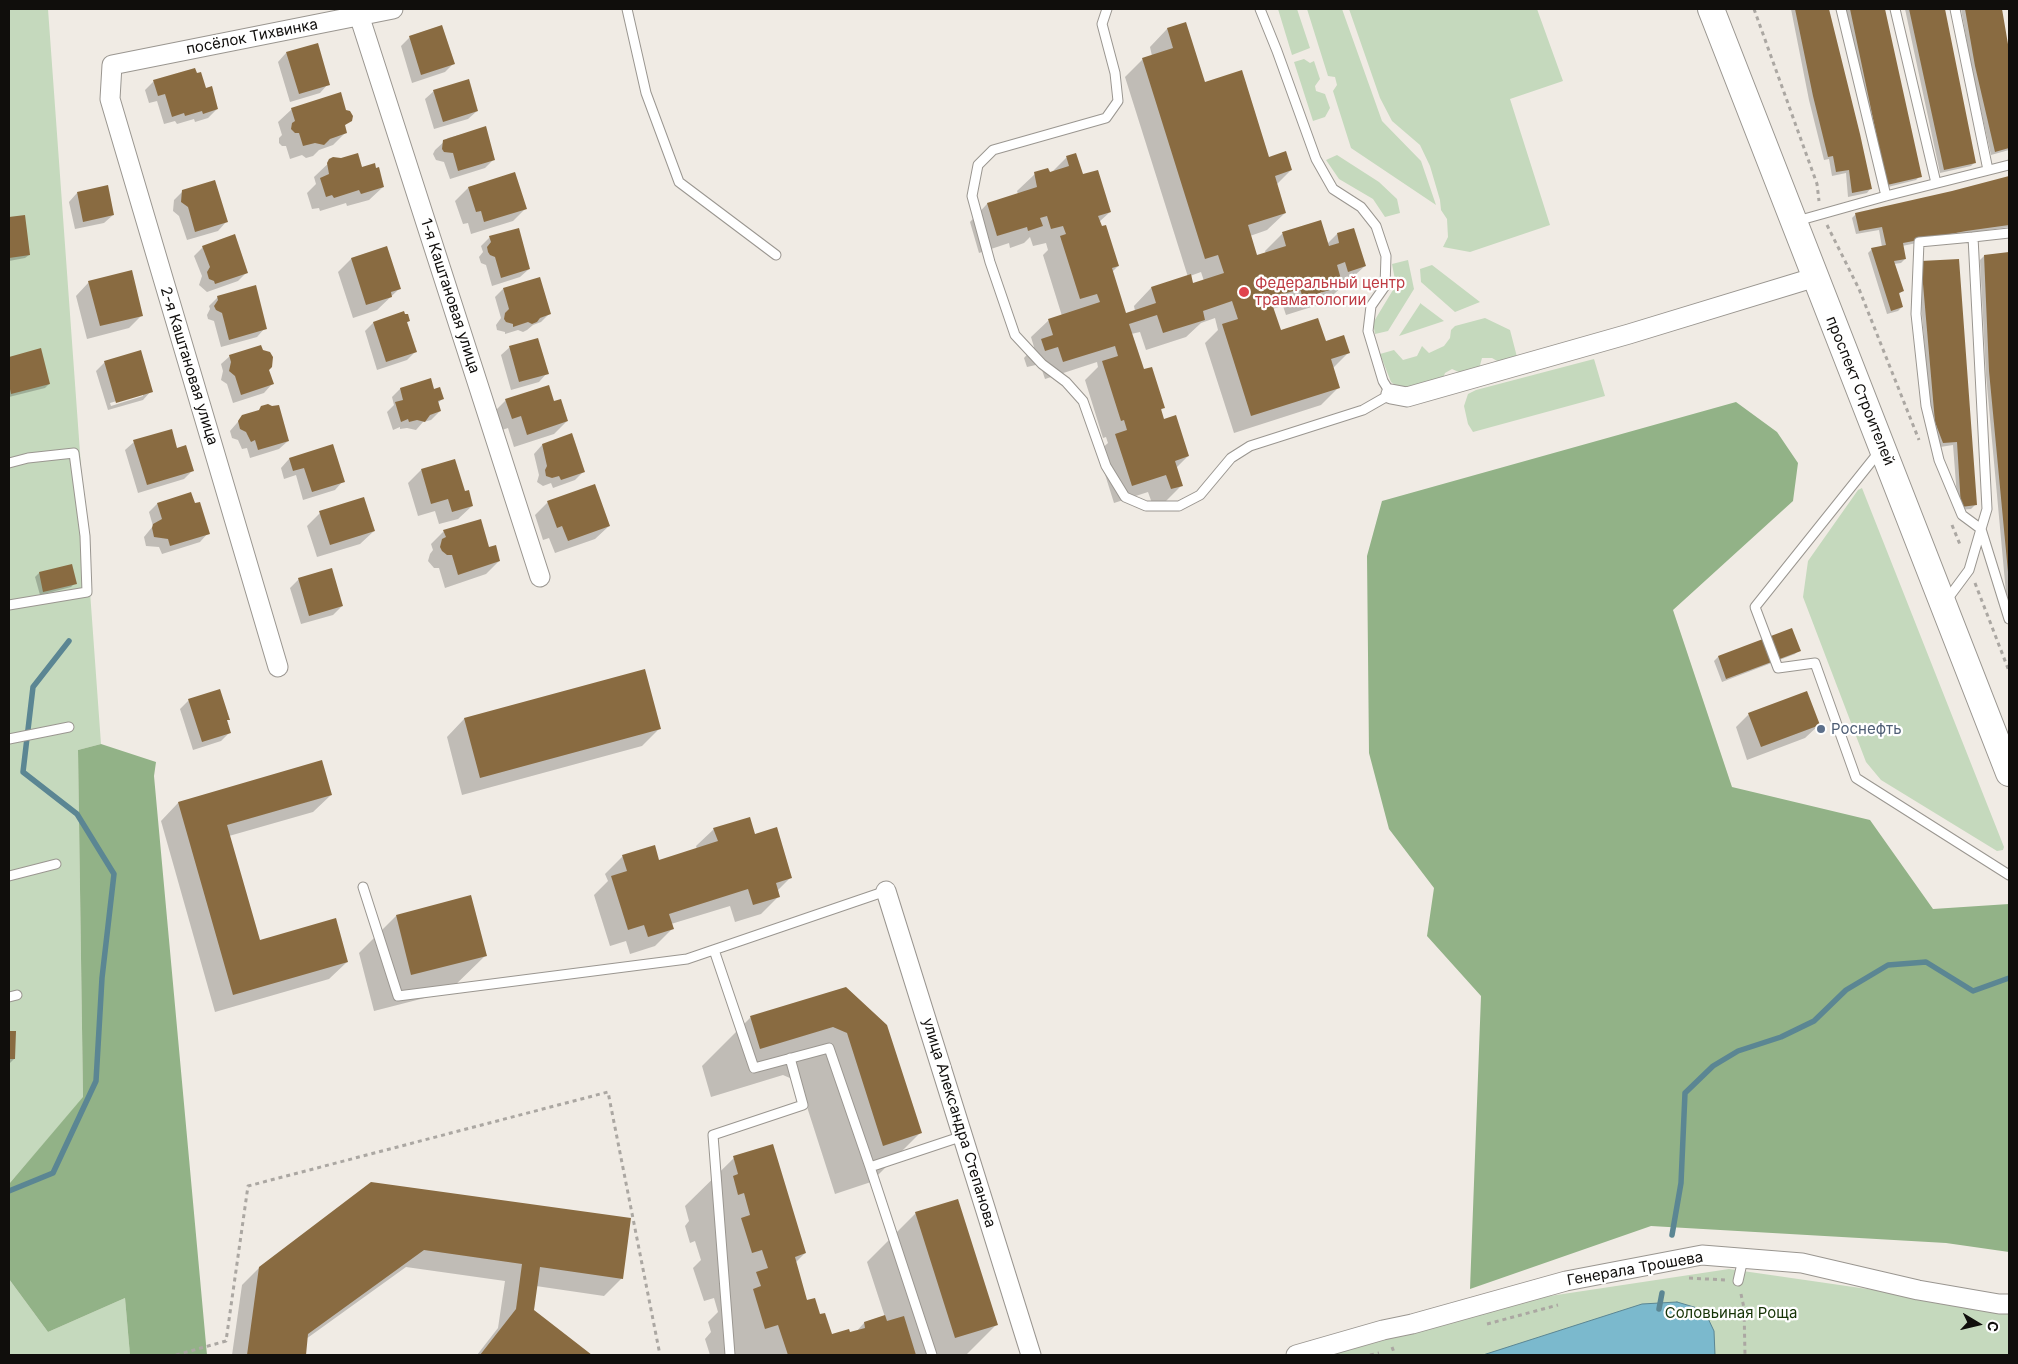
<!DOCTYPE html>
<meta charset="utf-8">
<style>
body{margin:0}
#map{position:relative;width:2018px;height:1364px;overflow:hidden;background:#f0ebe4;font-family:Inter,sans-serif}
canvas{display:block}
.frame{position:absolute;inset:0;border:10px solid #100e0c;pointer-events:none}
.north{position:absolute;left:1953px;top:1299px;width:50px;height:50px;-webkit-text-stroke:4px #fff;paint-order:stroke;rotate:99deg;font-size:14px;font-weight:700;line-height:20px;text-align:center;color:#100e0c}
.north::after{content:'';display:block;margin:auto;width:18px;height:22px;background:#100e0c;clip-path:polygon(50% 0,100% 100%,50% 72%,0 100%)}
</style>
<div id="map">
<canvas width="2018" height="1364"></canvas>
<div class="frame"></div>
<div class="north">С</div>
</div>
<script>
const ctx = document.querySelector('canvas').getContext('2d');
ctx.lineJoin = 'round';
function paint(path, color) { ctx.fillStyle = color; ctx.fill(path, 'evenodd'); }
const toPath = rows => new Path2D(rows.map(r => 'M' + r).join(''));
function trace(path, color, width, dash) { ctx.strokeStyle = color; ctx.lineWidth = width; ctx.lineCap = dash ? 'butt' : 'round'; ctx.setLineDash(dash || []); ctx.stroke(path); }
function write(font, color, halo, rows, align = 'center') {
  ctx.font = font + ' Inter,sans-serif'; ctx.lineWidth = 4.5; ctx.setLineDash([]); ctx.textBaseline = 'middle'; ctx.strokeStyle = halo; ctx.fillStyle = color; for (const [text, x, y, turn = 0] of rows) {
    ctx.save(); ctx.translate(x, y); ctx.rotate((+turn || 0) * Math.PI / 180); ctx.textAlign = isNaN(turn) ? turn : align; if (halo) ctx.strokeText(text, 0, 0); ctx.fillText(text, 0, 0); ctx.restore();
  }
}
paint(toPath([
 [9,9,48,9,101,744,78,750,83,1098,9,1184],
 [1278,9,1297,9,1310,48,1292,55],
 [1307,9,1342,9,1382,121,1421,161,1436,205,1351,148,1333,91,1337,85,1335,77,1328,76],
 [1349,9,1537,9,1563,81,1510,99,1550,225,1470,252,1443,247,1448,237,1447,219,1441,210,1440,200,1430,166,1420,145,1392,121,1380,98],
 [1304,59,1310,63,1314,61,1320,79,1315,86,1316,91,1325,94,1330,108,1325,117,1313,121,1294,62],
 [1337,155,1379,182,1397,199,1400,213,1385,217,1373,199,1339,179,1326,160],
 [1408,260,1414,289,1388,331,1375,334,1373,323,1396,285,1392,264],
 [1432,265,1480,302,1455,312,1421,282,1420,269],
 [1420,303,1444,321,1399,336,1420,304],
 [1485,318,1510,330,1517,357,1499,362,1492,358,1482,358,1479,369,1468,376,1452,369,1445,373,1442,381,1404,391,1391,382,1380,354,1394,350,1403,360,1417,356,1422,346,1429,353,1444,346,1450,338,1451,330,1455,326],
 [1594,359,1605,396,1473,432,1468,424,1464,406,1468,394,1476,390],
 [1862,488,2004,847,2003,850,1997,851,1881,780,1866,762,1803,597,1808,561,1858,490],
 [1729,1269,1909,1295,2009,1313,2009,1355,1322,1355,1437,1313],
 [9,1279,48,1332,125,1298,130,1355,9,1355]
]), '#c5d9bd');
paint(toPath([
 [1736,402,1777,432,1798,463,1793,501,1673,610,1732,787,1870,820,1933,909,2009,904,2009,1252,1946,1243,1651,1226,1470,1289,1481,996,1427,936,1434,888,1389,829,1369,753,1367,556,1382,501],
 [101,744,156,762,154,776,207,1355,130,1355,125,1298,48,1332,9,1279,9,1184,83,1097,78,750]
]), '#92b287');
const water = toPath([
 [1677,1302,1704,1310,1714,1331,1715,1355,1483,1355,1642,1304,1677,1302]
]);
paint(water, '#7bb9cd');
trace(water, '#5b8693', 1);
paint(toPath([
 [1791,9,1828,9,1859,135,1870,189,1867,193,1848,197,1846,173,1832,176,1829,159,1824,160,1809,100],
 [1845,9,1884,9,1920,176,1916,180,1884,188],
 [1905,9,1943,9,1975,162,1971,166,1940,173],
 [1961,9,2001,9,2009,57,2009,150,1991,155,1972,70],
 [1185,24,1204,84,1268,158,1291,170,1276,185,1285,213,1267,230,1250,236,1257,257,1266,254,1265,251,1282,234,1320,222,1327,244,1337,234,1365,266,1324,303,1286,315,1283,306,1272,309,1280,332,1325,342,1348,353,1333,368,1339,387,1321,405,1234,433,1205,343,1218,330,1215,318,1201,323,1186,337,1146,350,1140,332,1131,334,1143,371,1163,408,1160,411,1163,420,1188,456,1176,468,1182,485,1164,503,1153,506,1148,492,1114,503,1098,452,1108,443,1106,437,1103,438,1085,380,1098,367,1097,362,1045,379,1040,364,1027,367,1024,358,1034,347,1031,337,1049,320,1062,316,1043,255,1048,250,1046,243,1033,246,1030,237,1024,243,1010,248,1009,243,979,253,970,222,987,204,1018,194,1017,191,1035,174,1051,173,1066,158,1075,155,1082,176,1110,212,1099,222,1118,266,1112,272,1125,314,1135,311,1134,306,1151,288,1188,277,1125,77,1143,59,1152,56,1150,47,1167,29],
 [1201,272,1204,281,1192,285,1190,276],
 [1322,291,1322,293,1298,301,1297,299],
 [410,37,453,64,445,72,412,83,401,46],
 [286,53,328,84,320,93,290,102,278,62],
 [154,81,205,90,217,109,208,118,195,122,194,119,177,124,175,121,164,124,157,101,149,103,145,90],
 [434,91,477,111,468,119,434,129,425,99],
 [292,109,351,119,344,126,346,132,333,145,319,150,313,156,306,158,302,155,290,159,286,146,282,146,279,143,279,138,282,135,278,122],
 [485,128,494,159,485,168,450,179,444,162,436,160,433,154,435,150,448,138],
 [334,158,361,169,383,187,369,200,347,206,346,203,320,211,319,208,312,209,307,193,316,184,314,177],
 [2009,177,2009,227,1961,234,1902,246,1905,259,1901,263,1894,264,1902,291,1898,295,1902,307,1898,311,1887,314,1868,253,1872,249,1882,247,1879,230,1856,234,1852,218,1856,214,1952,192],
 [468,188,526,208,513,221,471,234,468,223,463,224,455,201],
 [183,191,226,222,218,231,187,240,179,216,173,211,174,200],
 [77,193,113,215,104,223,75,229,69,202],
 [24,217,29,255,25,258,9,261,9,219],
 [490,237,529,269,520,277,492,286,486,265,481,263,479,257,483,252,481,246],
 [203,247,246,273,238,281,207,292,199,285,202,276,194,256],
 [386,248,399,289,377,310,353,318,338,272,351,259],
 [2009,253,2009,604,2007,604,1986,375,1980,260,1984,256],
 [1922,262,1975,505,1971,509,1958,510,1953,445,1940,447,1931,426,1918,266],
 [89,282,142,315,129,328,87,339,76,296],
 [503,289,549,314,541,322,533,325,527,330,523,332,518,330,505,334,505,332,497,330,496,325,501,318,495,297],
 [218,297,265,328,257,337,221,347,214,321,208,319,207,315,210,309,209,306],
 [403,313,409,321,406,323,416,351,407,360,377,370,365,331,373,323],
 [510,347,547,373,539,382,511,390,501,355],
 [40,350,49,384,45,388,9,397,9,358],
 [230,356,267,369,272,384,264,393,233,403,227,384,221,380,223,371,221,364],
 [105,362,151,391,143,400,108,410,96,371],
 [143,393,143,396,111,406,110,403],
 [400,389,433,391,442,399,437,404,440,411,431,420,423,422,416,430,407,428,400,429,400,427,393,430,387,412,394,405,392,397],
 [506,400,567,421,554,434,514,447,508,428,499,431,493,413],
 [243,416,288,441,279,449,250,458,247,448,242,449,238,440,232,438,230,431],
 [571,435,583,472,575,480,553,488,551,483,543,486,537,482,539,475,534,454,542,445],
 [134,442,176,450,193,470,184,479,138,493,125,450],
 [332,446,343,481,335,490,303,500,296,475,284,479,281,468,289,459],
 [421,470,464,493,472,506,458,519,439,524,435,511,418,516,408,483],
 [548,502,609,526,595,539,555,553,549,538,543,540,535,515],
 [157,504,208,533,200,542,162,554,159,547,146,546,144,537,153,526,149,512],
 [320,513,374,531,360,544,317,557,307,526],
 [444,531,489,549,499,561,486,574,445,588,439,568,434,568,428,561,430,554,433,550,431,544],
 [71,565,75,583,71,587,40,595,35,577,39,573],
 [299,579,342,606,333,615,301,624,290,588],
 [1791,629,1799,650,1795,654,1722,682,1714,661,1718,657],
 [644,671,659,729,642,746,462,795,447,737,464,719],
 [189,700,228,719,226,721,230,732,221,741,193,750,180,709],
 [1749,714,1819,725,1805,738,1747,760,1736,727],
 [322,762,331,795,313,812,229,836,259,942,347,962,329,979,215,1012,161,821,178,803],
 [714,829,754,835,791,877,777,891,779,896,761,914,735,922,730,906,671,924,672,929,655,946,630,954,626,941,610,946,594,895,608,881,605,874,623,856,658,861,697,849,696,846],
 [396,916,486,955,448,992,374,1011,359,953],
 [845,989,920,1133,871,1182,835,1194,799,1082,783,1075,711,1097,702,1066,751,1017],
 [9,1032,15,1032,14,1059,10,1063,9,1063],
 [734,1158,805,1253,795,1263,807,1302,819,1316,831,1336,856,1332,864,1323,885,1317,867,1262,916,1213,997,1324,966,1355,710,1355,705,1339,711,1332,708,1322,718,1312,714,1298,704,1301,693,1268,701,1260,695,1241,690,1243,685,1226,689,1221,685,1206],
 [372,1183,622,1278,604,1296,536,1286,532,1311,590,1355,477,1355,498,1328,505,1281,406,1267,306,1339,304,1355,232,1355,242,1285,260,1267]
]), '#0003');
trace(toPath([
 [9,1191,53,1173,96,1081,102,978,114,874,77,814,23,772,33,687,69,641],
 [1672,1235,1681,1183,1685,1093,1713,1066,1738,1051,1781,1037,1814,1021,1846,990,1888,965,1926,962,1973,991,2009,978],
 [1659,1309,1662,1293]
]), '#5b8693', 5.5);
paint(toPath([
 [1795,9,1829,9,1860,134,1872,189,1852,193,1849,170,1836,172,1833,156,1828,157,1813,96],
 [1850,9,1885,9,1922,177,1887,185],
 [1909,9,1945,9,1976,163,1944,170],
 [1965,9,2002,9,2009,50,2009,148,1995,152,1975,66],
 [1186,22,1205,82,1242,70,1269,157,1286,151,1292,170,1275,176,1286,213,1248,225,1257,255,1286,246,1282,232,1321,220,1329,246,1339,243,1337,233,1354,228,1366,266,1348,272,1345,262,1337,265,1343,286,1303,298,1300,289,1270,298,1281,330,1318,318,1326,341,1344,335,1350,353,1331,359,1340,388,1251,416,1222,324,1238,319,1232,301,1203,311,1205,320,1163,333,1157,315,1129,324,1144,369,1152,367,1165,408,1161,409,1164,419,1176,415,1189,456,1175,461,1183,486,1171,489,1166,475,1132,486,1115,434,1127,430,1124,420,1121,421,1102,361,1118,356,1115,346,1063,362,1058,347,1045,351,1041,339,1053,335,1048,319,1100,302,1097,294,1080,299,1060,236,1066,234,1063,226,1051,229,1047,216,1040,218,1043,226,1028,231,1027,227,997,236,987,203,1037,187,1034,172,1048,168,1050,172,1069,166,1066,156,1076,153,1083,174,1098,170,1111,212,1098,216,1102,226,1106,225,1119,266,1112,268,1126,313,1156,303,1151,287,1191,274,1193,283,1224,273,1218,255,1205,259,1142,58,1173,48,1167,28],
 [442,25,455,64,421,75,409,36],
 [318,43,330,85,299,94,286,52],
 [195,68,197,73,201,72,206,88,212,86,218,109,203,114,202,111,185,116,184,113,172,117,165,94,158,96,153,80],
 [469,79,478,111,443,122,433,90],
 [341,92,346,110,350,111,353,116,352,121,345,125,347,133,330,139,324,145,315,143,303,146,299,133,295,133,291,129,292,123,295,121,291,108],
 [486,126,495,160,458,171,453,153,444,152,442,149,443,140],
 [358,153,362,167,375,163,376,168,379,167,384,187,361,194,359,190,334,198,332,195,326,197,320,178,329,174,327,163,329,159,333,157,341,158],
 [515,172,527,209,484,222,481,211,476,212,468,187],
 [2009,176,2009,225,1966,231,1903,243,1906,259,1894,261,1904,291,1899,293,1903,307,1891,311,1871,248,1886,245,1882,227,1859,231,1855,213,1952,191],
 [215,180,228,222,195,232,188,207,181,202,182,190],
 [108,185,114,215,83,222,77,192],
 [25,215,30,255,9,258,9,217],
 [519,228,530,269,501,278,495,257,490,255,488,252,487,247,491,242,489,236],
 [235,234,248,273,215,284,214,281,209,279,208,276,207,272,210,267,202,246],
 [387,246,401,289,391,292,392,297,366,305,351,258],
 [2009,252,2009,572,2008,572,1989,371,1984,255],
 [1959,259,1977,505,1961,507,1957,442,1943,443,1935,422,1921,261],
 [132,270,143,316,100,326,88,281],
 [540,277,551,314,540,318,537,322,532,324,528,322,513,327,513,324,506,322,504,319,505,313,509,309,503,288],
 [256,285,267,329,229,340,222,313,216,310,214,306,218,300,217,296],
 [404,311,405,314,408,314,410,321,407,322,417,352,386,362,373,322],
 [538,338,549,374,519,382,509,346],
 [261,345,263,350,270,352,273,357,272,367,269,370,274,384,241,395,235,376,229,371,231,362,229,355],
 [41,348,50,384,11,394,9,384,9,357],
 [141,350,153,392,116,403,104,361],
 [431,378,434,389,440,387,444,399,438,401,441,411,430,415,425,422,417,420,409,422,408,419,401,422,395,402,403,400,400,388],
 [549,385,554,401,561,399,568,421,527,435,521,416,512,419,505,399],
 [268,404,272,406,279,405,289,441,258,450,255,440,251,442,246,432,240,429,238,421,242,415,259,410,261,406],
 [172,429,177,448,186,445,194,471,147,485,133,440],
 [572,433,585,472,561,480,559,476,552,478,546,476,545,470,547,466,542,444],
 [333,444,345,482,312,492,304,468,293,471,289,458],
 [455,459,465,491,469,490,473,506,452,512,448,499,431,504,421,469],
 [595,484,610,526,568,541,562,526,557,528,547,501],
 [191,492,195,503,200,502,210,534,170,546,168,539,154,537,152,528,153,524,162,519,157,503],
 [364,497,375,531,330,545,319,511],
 [481,519,489,547,496,545,500,561,458,575,452,555,447,555,442,551,440,547,442,539,446,537,443,530],
 [72,564,77,584,43,592,39,572],
 [332,568,343,606,309,616,298,578],
 [1792,628,1801,651,1726,679,1718,656],
 [645,669,661,729,480,778,464,718],
 [220,689,230,720,227,720,231,733,202,742,188,699],
 [1807,691,1820,725,1761,747,1748,713],
 [322,760,332,795,227,825,260,940,336,918,348,962,233,995,178,802],
 [750,817,755,834,777,827,792,878,776,883,780,897,753,905,748,889,669,914,674,929,648,937,644,925,628,930,611,876,627,871,622,855,655,845,659,860,718,841,713,828],
 [471,895,487,956,411,975,396,915],
 [846,987,887,1025,922,1133,883,1146,847,1033,833,1027,760,1049,750,1016],
 [9,1031,16,1031,15,1059,9,1059],
 [773,1144,806,1253,795,1257,807,1300,815,1298,820,1314,825,1313,832,1334,849,1329,850,1332,865,1328,864,1322,885,1315,887,1321,904,1316,916,1355,788,1355,778,1325,765,1329,753,1289,761,1286,756,1272,768,1268,762,1250,752,1253,741,1218,750,1215,744,1193,738,1195,733,1176,738,1174,733,1156],
 [371,1182,631,1218,623,1279,540,1267,534,1310,592,1355,480,1355,516,1309,522,1264,424,1250,308,1334,306,1355,247,1355,259,1267],
 [958,1199,998,1325,955,1338,915,1212]
]), '#896b41');
const lane = toPath([
 [627,9,646,93,679,182,776,255],
 [1107,9,1102,24,1115,73,1118,101,1106,118,993,150,978,165,972,196,990,262,1015,335,1042,364,1066,382,1083,401,1106,466,1125,497,1146,506,1179,506,1200,495,1231,458,1250,446,1363,410,1391,394,1383,381,1368,331,1371,306,1385,286,1386,256,1376,226,1361,207,1333,189,1316,159,1277,51,1260,9],
 [1841,9,1886,196],
 [1895,9,1936,183],
 [1955,9,1988,170],
 [1797,221,1886,196,2009,165],
 [1973,237,2009,233],
 [1879,452,1755,607,1778,668,1815,663,1856,778,2009,875],
 [9,463,28,458,74,453,85,536,87,592,9,605],
 [1946,601,1969,570,1981,529,1987,509,1973,237,1919,242,1916,314,1926,406,1939,460,1962,515,1981,529,2009,619],
 [9,739,69,727],
 [9,876,56,864],
 [363,887,398,996,687,959,886,891],
 [714,950,754,1068,829,1048,870,1167,963,1136],
 [9,997,17,995],
 [870,1167,932,1355],
 [1738,1281,1743,1259],
 [730,1355,713,1135,803,1105,790,1058]
]);
const street = toPath([
 [359,15,540,577],
 [1391,394,1407,397,1629,334,1816,277],
 [278,667,110,99,112,65,393,9],
 [886,891,1031,1355],
 [1296,1355,1383,1330,1412,1324,1566,1281,1702,1255,1802,1263,1918,1290,1999,1304,2009,1304]
]);
const secondary = toPath([
 [1711,9,2009,773]
]);
trace(lane, '#9a9690', 11);
trace(street, '#9a9690', 21);
trace(secondary, '#9a9690', 28);
trace(toPath([
 [1754,9,1817,184,1819,201],
 [1827,225,1859,289,1919,440],
 [1952,525,1961,547],
 [1975,583,2009,671],
 [1689,1278,1725,1280],
 [1741,1294,1744,1308,1745,1355],
 [1487,1324,1558,1305],
 [1392,1347,1395,1355],
 [176,1355,226,1341,248,1186,608,1092,660,1355],
 [1370,1355,1379,1353]
]), '#aba7a2', 3, [4, 4]);
trace(lane, '#fff', 9);
trace(street, '#fff', 19);
trace(secondary, '#fff', 26);
for (const [x, y, r, color] of [
 [1244,292,6,"#e0444e"],
 [1821,729,5,"#5c6f8a"]
]) { const dot = new Path2D(); dot.arc(x, y, r, 0, 2 * Math.PI); ctx.fillStyle = color; ctx.fill(dot); trace(dot, '#fff', 2); }
write('15px', '#100e0c', '#fff', [
 ["посёлок Тихвинка",252,37,-11],
 ["1-я Каштановая улица",450,296,72],
 ["2-я Каштановая улица",189,366,73],
 ["проспект Строителей",1860,391,68],
 ["улица Александра Степанова",959,1123,73],
 ["Генерала Трошева",1635,1269,-10]
]);
write('15px', '#be3a42', '#fff', [
 ["Федеральный центр",1255,283],
 ["травматологии",1255,300]
], 'left');
write('15px', '#4e5e75', '#fff', [
 ["Роснефть",1831,729]
], 'left');
write('15px', '#153305', '#fff', [
 ["Соловьиная Роща",1731,1313]
]);
</script>
